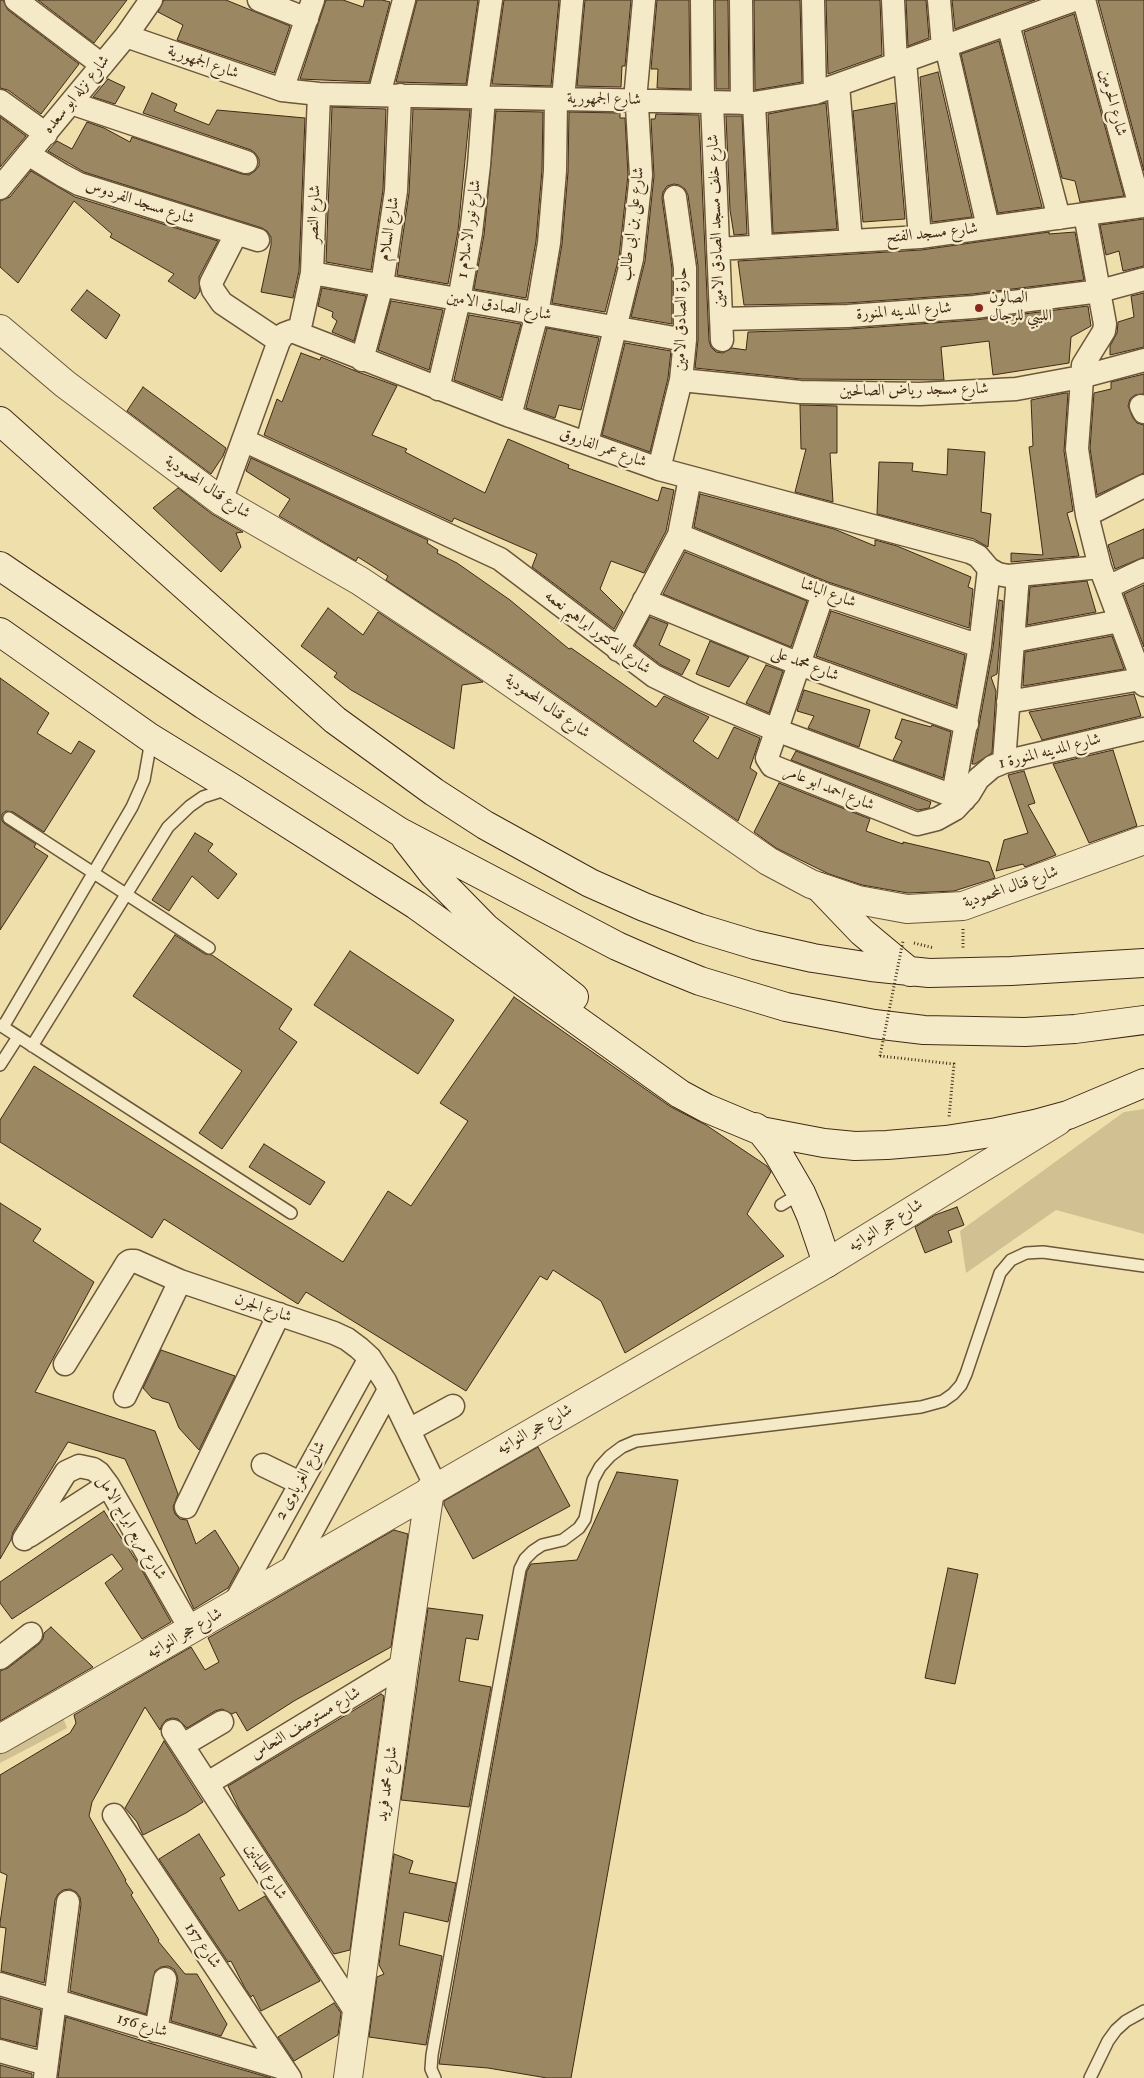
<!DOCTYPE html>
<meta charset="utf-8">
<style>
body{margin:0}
canvas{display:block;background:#efdfab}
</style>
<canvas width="1144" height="2078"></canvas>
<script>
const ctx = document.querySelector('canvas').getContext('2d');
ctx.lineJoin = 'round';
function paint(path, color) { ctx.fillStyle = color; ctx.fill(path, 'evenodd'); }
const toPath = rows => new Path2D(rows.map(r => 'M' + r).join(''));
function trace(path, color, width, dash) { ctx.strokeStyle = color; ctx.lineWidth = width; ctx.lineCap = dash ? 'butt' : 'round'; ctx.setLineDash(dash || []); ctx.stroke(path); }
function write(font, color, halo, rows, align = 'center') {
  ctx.font = font + ' "IM FELL Double Pica",Amiri,serif'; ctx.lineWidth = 4.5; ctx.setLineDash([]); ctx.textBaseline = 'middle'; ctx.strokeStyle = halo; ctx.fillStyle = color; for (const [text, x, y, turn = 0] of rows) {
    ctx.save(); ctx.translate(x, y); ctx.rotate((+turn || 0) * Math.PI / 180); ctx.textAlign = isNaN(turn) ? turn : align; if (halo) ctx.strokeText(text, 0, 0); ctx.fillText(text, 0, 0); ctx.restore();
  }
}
paint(toPath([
 [1144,1109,1144,1234,1056,1210,966,1273,960,1231,1124,1112],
 [55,1697,67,1728,0,1763,0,1728]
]), '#d1c092');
const building = toPath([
 [0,0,3,0,8,10,79,64,41,114,8,90,0,88,0,0],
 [38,0,127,0,94,43,38,0],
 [164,0,226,0,290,26,274,73,177,40,183,25,158,12,164,0],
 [326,0,343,0,363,7,365,0,382,0,390,2,369,82,300,79,326,0],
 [417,0,478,0,466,84,396,82,417,0],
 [504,0,559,0,551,86,492,84,504,0],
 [585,0,631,0,625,66,622,66,621,87,577,86,585,0],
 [657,0,689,0,690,89,657,88,658,69,651,69,657,0],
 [715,0,728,0,729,89,716,89,715,0],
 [754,0,800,0,802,82,755,90,754,0],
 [826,0,880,0,882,55,828,74,826,0],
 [906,0,926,0,929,38,908,46,906,0],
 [952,0,1035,0,955,29,952,0],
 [1098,0,1144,0,1144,171,1098,0],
 [1074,14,1124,196,1080,202,1075,181,1062,178,1024,32,1074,14],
 [999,41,1042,207,998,213,961,54,999,41],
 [938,72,972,217,932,222,920,77,938,72],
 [108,79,125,87,115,104,93,97,108,79],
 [152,93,177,104,174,111,209,125,217,110,305,118,299,271,293,298,261,292,271,245,271,237,267,231,262,228,84,172,48,151,57,141,72,149,87,122,104,128,130,142,132,137,242,174,249,175,255,171,259,166,259,159,255,153,251,150,143,113,152,93],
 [826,103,837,229,773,233,768,114,826,103],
 [895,103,905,219,863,222,853,111,895,103],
 [332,107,386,109,383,190,371,270,326,262,332,107],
 [413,109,470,110,458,231,448,284,397,275,409,193,413,109],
 [496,111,543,112,542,170,536,241,526,298,474,289,484,235,496,111],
 [569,112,620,113,620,118,625,118,628,175,619,257,605,312,552,303,562,244,568,172,569,112],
 [656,114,699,115,709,341,711,347,716,352,723,353,732,348,746,350,748,332,849,329,975,320,1088,306,1091,326,1071,337,1069,363,993,375,989,341,941,347,944,380,801,379,695,368,698,340,698,266,688,195,685,189,679,185,674,184,667,186,663,192,662,198,672,269,672,324,631,317,645,261,654,176,651,119,655,119,656,114],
 [726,116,742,116,747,234,734,235,730,210,726,116],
 [0,117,26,136,0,167,0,117],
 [31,171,75,197,218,241,199,277,200,291,195,299,168,281,174,274,110,237,112,234,74,201,18,283,0,267,0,201,10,197,31,171],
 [1144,219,1144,266,1123,271,1119,251,1106,255,1100,225,1144,219],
 [1049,232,1049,234,1075,232,1084,280,973,294,847,303,744,305,738,261,921,250,1049,232],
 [322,288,366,296,354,341,332,332,337,321,332,317,333,312,318,306,322,288],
 [87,290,120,315,106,339,71,310,87,290],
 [1144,293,1144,347,1110,355,1110,346,1117,333,1118,322,1134,317,1131,296,1144,293],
 [391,301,443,310,429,370,378,350,391,301],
 [469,315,521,324,501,398,454,380,469,315],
 [547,328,599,338,581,410,559,405,555,418,526,408,547,328],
 [625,343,671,351,668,378,650,452,602,435,625,343],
 [301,353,320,360,321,357,358,372,397,386,372,435,407,449,405,452,485,493,508,439,569,465,568,468,658,501,662,487,674,490,666,531,644,573,611,561,600,589,623,612,614,629,532,567,537,554,454,518,452,522,264,435,277,399,282,402,301,353],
 [1144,374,1144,394,1135,395,1130,399,1128,406,1133,418,1137,423,1144,425,1144,473,1097,495,1090,448,1094,393,1111,389,1111,382,1144,374],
 [143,387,226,448,223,456,211,474,127,411,143,387],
 [1065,393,1068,393,1064,451,1073,511,1067,513,1079,556,1011,562,1011,553,1043,555,1029,447,1033,446,1031,400,1065,393],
 [800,405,837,406,837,453,830,453,833,502,795,492,806,449,801,449,800,405],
 [948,449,985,452,981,512,991,514,988,547,974,539,877,514,879,462,913,463,912,471,947,475,948,449],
 [251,458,428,540,427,543,438,550,437,553,457,563,510,600,569,649,571,648,656,707,664,696,709,717,693,741,718,759,734,727,760,738,750,768,757,773,738,821,492,650,386,580,388,576,358,557,356,561,279,516,290,499,246,471,251,458],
 [178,488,212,514,243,532,236,533,241,547,221,572,153,508,178,488],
 [700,494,834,529,875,546,875,540,897,546,971,577,968,587,973,589,969,628,828,582,694,527,700,494],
 [1144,529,1144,557,1115,569,1108,545,1144,529],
 [685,552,807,601,791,647,663,594,685,552],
 [1087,581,1096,612,1027,625,1030,587,1087,581],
 [1144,585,1144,647,1124,594,1144,585],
 [999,600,1003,601,997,674,991,677,996,691,992,753,975,764,972,764,993,648,999,600],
 [328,608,363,635,378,612,483,682,462,685,454,749,351,690,334,677,337,673,301,646,328,608],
 [831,611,965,655,956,706,816,656,831,611],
 [650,617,668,624,659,645,690,660,682,675,661,665,635,645,650,617],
 [1112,636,1124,669,1023,686,1025,652,1112,636],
 [710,641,749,657,729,687,696,674,710,641],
 [766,665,783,671,769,713,746,703,766,665],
 [0,678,49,713,37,733,71,754,79,741,95,751,44,832,13,812,6,811,2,814,2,821,5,824,36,844,34,847,48,856,0,930,0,678],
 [804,690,870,710,859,747,808,728,814,716,797,711,804,690],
 [1134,694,1141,716,1042,740,1029,712,1134,694],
 [902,719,931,727,932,725,951,732,943,778,893,760,902,741,895,738,902,719],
 [1113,750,1137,826,1089,843,1053,764,1113,750],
 [796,751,931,802,929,808,918,810,791,760,796,751],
 [1024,771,1035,803,1028,805,1056,855,1025,867,1023,864,996,871,1004,840,1028,833,1008,775,1024,771],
 [779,783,870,819,866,831,885,838,903,844,903,842,989,862,995,878,954,891,908,893,862,885,829,874,776,848,754,832,779,783],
 [195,833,213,844,208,851,237,874,218,899,192,876,169,911,152,900,195,833],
 [175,935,205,954,212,955,292,1009,279,1029,297,1042,222,1149,199,1133,242,1071,133,996,175,935],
 [350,951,454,1020,418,1074,314,1005,350,951],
 [514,997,671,1107,706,1125,767,1166,771,1172,747,1214,784,1256,625,1353,601,1301,553,1270,547,1280,540,1276,466,1391,306,1292,298,1304,164,1219,152,1238,0,1142,0,1120,34,1066,343,1262,388,1191,411,1206,468,1121,440,1103,514,997],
 [264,1144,325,1182,310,1205,249,1167,264,1144],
 [0,1203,41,1229,33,1241,94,1282,35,1392,155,1431,178,1494,173,1507,175,1514,180,1519,187,1520,196,1544,215,1530,239,1568,228,1588,194,1609,125,1459,68,1442,13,1532,11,1540,0,1559,0,1203],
 [957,1207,964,1225,948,1231,952,1242,925,1253,915,1227,935,1215,957,1207],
 [161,1350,235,1376,199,1450,179,1428,169,1403,152,1398,143,1388,161,1350],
 [538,1447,570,1506,473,1559,444,1505,444,1501,538,1447],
 [617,1472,678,1480,571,2078,547,2078,488,2068,439,2064,527,1571,531,1564,577,1560,617,1472],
 [104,1511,139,1565,171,1622,142,1639,105,1583,123,1569,112,1554,12,1619,0,1603,0,1582,104,1511],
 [394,1530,408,1534,391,1647,294,1701,247,1731,236,1712,232,1714,222,1709,215,1711,187,1728,178,1719,172,1718,166,1720,162,1725,160,1730,145,1707,92,1802,89,1816,126,1880,125,1881,133,1893,131,1895,159,1940,158,1941,185,1974,197,1974,227,2024,221,2036,171,2021,178,1981,177,1975,174,1969,168,1966,161,1967,155,1971,146,2014,70,1991,81,1904,80,1897,76,1892,70,1889,63,1890,58,1894,55,1900,44,1983,1,1971,6,1928,0,1927,0,1923,7,1875,0,1872,0,1775,70,1733,76,1723,74,1715,191,1647,205,1670,219,1662,208,1638,394,1530],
 [948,1568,978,1574,955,1684,925,1678,948,1568],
 [428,1608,483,1615,478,1640,466,1638,459,1681,491,1687,469,1807,401,1800,428,1608],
 [51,1627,93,1667,0,1721,0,1671,8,1668,39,1644,43,1639,44,1633,51,1627],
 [381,1694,384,1696,350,1950,334,1954,239,1809,228,1786,381,1694],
 [164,1741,203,1802,186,1813,143,1835,137,1822,125,1808,164,1741],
 [199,1834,225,1875,220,1878,239,1911,265,1896,320,1981,261,2011,253,1995,251,1997,245,1988,231,1961,228,1962,159,1859,199,1834],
 [394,1854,413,1861,409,1873,456,1883,448,1922,404,1912,399,1945,442,1956,426,2045,369,2037,377,1977,384,1974,379,1965,394,1854],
 [0,1998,41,2010,36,2047,0,2038,0,1998],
 [334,2003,341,2013,338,2035,294,2061,278,2037,334,2003],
 [66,2017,153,2044,271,2078,58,2078,66,2017],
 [0,2065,32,2074,32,2078,0,2078,0,2065]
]);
paint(building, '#9b8863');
trace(building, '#402a16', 1);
const service = toPath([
 [9,818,209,948],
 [0,1025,291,1213],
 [3,1027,132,807,144,780,149,752,149,739],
 [32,1046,168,827,190,806,203,797,228,789],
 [0,1065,18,1037],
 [781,1205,801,1193],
 [435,2078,431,2069,432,2055,520,1569,525,1559,533,1551,542,1545,563,1540,579,1528,585,1519,593,1480,600,1467,610,1456,622,1447,636,1441,921,1407,943,1401,953,1394,961,1385,966,1374,1000,1273,1011,1260,1026,1253,1043,1252,1144,1266],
 [1090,2078,1108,2041,1116,2030,1126,2021,1144,2011]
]);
const minor = toPath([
 [16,0,102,65],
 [259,0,307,19],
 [702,0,703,102],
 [741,0,742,103],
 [813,0,815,93],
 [893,0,896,64],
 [939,0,943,47],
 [1084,0,1140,206],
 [1008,24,1059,218],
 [126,36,282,90,319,94,754,103,815,93,1074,0],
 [946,46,988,227],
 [905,61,920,237],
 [838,85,851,241],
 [282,90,313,0],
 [379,95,404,0],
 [477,97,491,0],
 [563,99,572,0],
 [0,101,46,134],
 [712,102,722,340],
 [71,103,246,162],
 [754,103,761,246],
 [28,154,62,175,79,184,258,240],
 [0,188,126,36,151,0],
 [1085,214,1105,324,1104,331,1083,365,1077,449,1087,515,1100,567,1144,685],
 [236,234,211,283,213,290,222,303,279,341],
 [718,249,920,237,1144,206],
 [312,273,685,340],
 [721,319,848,316,974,307,1100,291,1144,279],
 [299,332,312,273,319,94],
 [362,360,382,285,396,191,400,95],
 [681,380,800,392,920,394,1016,389,1081,377,1144,360],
 [438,389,459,300,471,233,479,165,484,97],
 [1141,406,1144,412],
 [510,416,537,314,549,243,555,171,556,99],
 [243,440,500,559,654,676,695,696,776,730,964,800],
 [587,443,632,259,641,175,636,89,644,0],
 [659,469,681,380,685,340,685,268,675,197],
 [221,501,279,341,284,334,292,331,510,416,659,469,970,552,978,556,989,569,998,574,1008,576,1100,567],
 [1087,515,1144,486],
 [679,535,823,594,980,646],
 [1108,587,1144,570],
 [823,594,767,758,772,766,917,824,937,819,955,809,969,794,978,779,992,767,1004,762,1144,729],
 [644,600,799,664,967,724],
 [1013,641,1120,621],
 [618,650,679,535,690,478],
 [1008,702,1141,679],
 [1004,762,1018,575],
 [953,795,980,646,989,569],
 [65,1364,127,1263,130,1261,135,1261,180,1281,334,1333,347,1339,359,1348,370,1358,385,1381,436,1487],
 [125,1396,180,1281],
 [409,1430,453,1406],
 [263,1465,300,1483],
 [186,1507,279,1314],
 [29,1536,108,1485],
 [24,1539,66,1472,79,1466,93,1469,99,1473,108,1485,191,1630],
 [289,1573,389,1390],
 [233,1606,370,1358],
 [0,1658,31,1634],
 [173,1731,357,2014],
 [183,1745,222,1722],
 [208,1783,404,1664],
 [114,1815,290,2078],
 [0,1984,283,2068],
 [156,2031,165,1979],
 [0,2051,46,2064],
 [45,2078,68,1902]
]);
const tertiary = toPath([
 [0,329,65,384,221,501,360,581,483,663,768,861,811,884,858,900,907,909,963,906,1144,840],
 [0,1739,827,1263,1058,1121],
 [348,2078,404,1664,430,1490]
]);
const secondary = toPath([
 [0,421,335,720,434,792,485,825,590,883,644,907,699,928,755,945,813,958,871,967,929,973,1011,971,1144,963],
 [0,566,204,705,400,832,617,946,658,964,700,981,786,1007,874,1024,924,1030,1025,1032,1075,1029,1144,1020],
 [0,632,149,737,232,788,416,905,680,1094,706,1108,761,1131,824,1143,855,1146,887,1145,946,1140,997,1132,1035,1124,1068,1115,1144,1083],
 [406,839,434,875,486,928,574,997],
 [819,887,862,932,910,972],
 [755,1127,761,1131,776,1150,801,1193,811,1216,827,1263]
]);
trace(service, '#6c573b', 14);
trace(minor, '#6c573b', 25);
trace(tertiary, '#6c573b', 30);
trace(secondary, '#402a16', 30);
trace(toPath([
 [963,929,963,950],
 [914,943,934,948],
 [880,1056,954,1064,949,1117]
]), '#402a16', 3, [1, 2.5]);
trace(service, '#f5eac8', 11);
trace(minor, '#f5eac8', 22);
trace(tertiary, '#f5eac8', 28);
trace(secondary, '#f5eac8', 28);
trace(toPath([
 [880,1056,903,941]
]), '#402a16', 3, [1, 2.5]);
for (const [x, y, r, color] of [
 [979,308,5,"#8f2418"]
]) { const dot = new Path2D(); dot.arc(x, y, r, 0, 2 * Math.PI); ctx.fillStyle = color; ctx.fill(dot); trace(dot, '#f5eac8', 2); }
write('16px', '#402a16', '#f5eac8', [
 ["شارع الجمهورية",203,63,19],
 ["شارع نزله ابو سعده",77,95,-51],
 ["شارع الجمهورية",604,100,1],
 ["شارع الحرمين",1112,103,75],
 ["شارع مسجد الفردوس",140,203,18],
 ["شارع النصر",315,214,-88],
 ["شارع خلف مسجد الصادق الامين",717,221,-92],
 ["شارع على بن ابى طالب",633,224,-83],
 ["شارع السلام",390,229,-81],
 ["شارع نور الاسلام 1",470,229,-82],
 ["شارع مسجد الفتح",932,234,-6],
 ["شارع الصادق الامين",499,307,10],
 ["شارع المدينه المنورة",904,312,-4],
 ["حارة الصادق الامين",682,319,-89],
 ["شارع مسجد رياض الصالحين",914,391,-1],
 ["شارع عمر الفاروق",603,449,19],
 ["شارع قنال المحمودية",207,488,34],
 ["شارع الباشا",828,594,20],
 ["شارع الدكتور ابراهيم نعمه",597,633,37],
 ["شارع محمد على",805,665,21],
 ["شارع قنال المحمودية",547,707,35],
 ["شارع المدينه المنورة 1",1050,752,-14],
 ["شارع احمد ابو عامر",829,789,22],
 ["شارع قنال المحمودية",1011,888,-19],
 ["شارع حجر النواتيه",886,1226,-32],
 ["شارع الجرن",263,1309,19],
 ["شارع حجر النواتيه",535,1430,-30],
 ["شارع الغرباوى 2",301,1481,-61],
 ["شارع مربع ابراج الامل",131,1528,59],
 ["شارع حجر النواتيه",185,1634,-30],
 ["شارع مستوصف النحاس",306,1724,-31],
 ["شارع محمد فريد",388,1784,-82],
 ["شارع اللبانين",265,1872,57],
 ["شارع 157",202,1946,56],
 ["شارع 156",142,2026,16]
]);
write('16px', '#402a16', '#f5eac8', [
 ["الصالون",989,299],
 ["الليبي للرجال",989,317]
], 'left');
</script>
